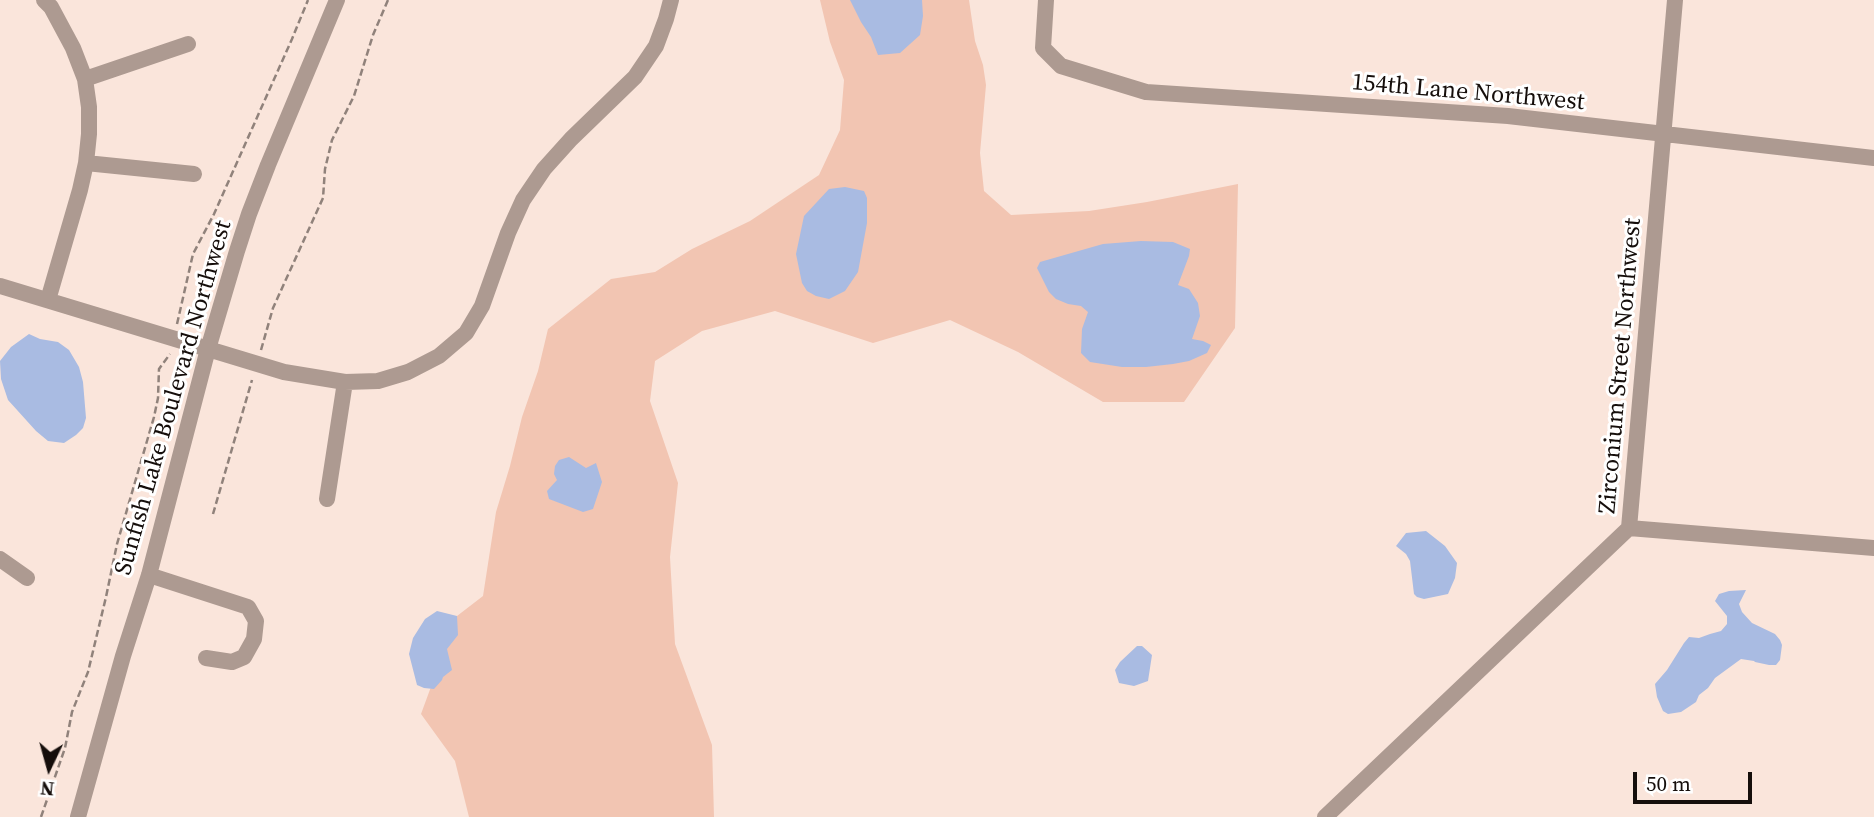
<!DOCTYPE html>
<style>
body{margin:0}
#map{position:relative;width:1874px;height:817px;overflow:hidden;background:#fae5db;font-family:"Source Serif 4",serif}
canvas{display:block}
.north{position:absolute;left:14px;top:733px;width:70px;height:70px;-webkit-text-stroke:5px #fff;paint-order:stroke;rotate:185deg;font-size:19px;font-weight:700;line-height:28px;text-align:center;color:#150e0b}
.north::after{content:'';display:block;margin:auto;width:24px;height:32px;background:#150e0b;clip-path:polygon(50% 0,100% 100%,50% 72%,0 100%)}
.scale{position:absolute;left:1633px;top:772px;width:119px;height:32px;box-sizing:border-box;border:4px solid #150e0b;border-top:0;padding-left:9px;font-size:21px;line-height:24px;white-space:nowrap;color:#150e0b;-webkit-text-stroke:5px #fff;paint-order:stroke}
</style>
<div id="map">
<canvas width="1874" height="817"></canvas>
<div class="north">N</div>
<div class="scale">50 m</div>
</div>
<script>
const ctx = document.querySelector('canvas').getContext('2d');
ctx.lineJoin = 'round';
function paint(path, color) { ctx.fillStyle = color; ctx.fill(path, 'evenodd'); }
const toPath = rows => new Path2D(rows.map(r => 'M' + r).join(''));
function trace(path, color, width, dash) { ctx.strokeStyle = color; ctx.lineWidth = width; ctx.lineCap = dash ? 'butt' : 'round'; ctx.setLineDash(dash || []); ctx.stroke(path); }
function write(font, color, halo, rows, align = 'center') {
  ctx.font = font + ' "Source Serif 4",serif'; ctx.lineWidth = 6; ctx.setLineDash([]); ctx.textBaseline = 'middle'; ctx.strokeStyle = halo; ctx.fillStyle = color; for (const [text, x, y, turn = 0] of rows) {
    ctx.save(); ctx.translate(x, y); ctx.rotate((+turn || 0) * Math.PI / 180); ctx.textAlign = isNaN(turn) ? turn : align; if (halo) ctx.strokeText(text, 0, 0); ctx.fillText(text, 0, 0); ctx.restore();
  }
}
paint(toPath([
 [820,0,969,0,975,41,983,65,986,85,980,153,984,191,1011,215,1089,211,1147,202,1238,184,1235,328,1184,402,1103,402,1018,352,950,320,873,343,775,311,702,331,655,361,650,401,678,483,670,557,675,644,712,745,714,817,469,817,455,761,421,714,457,616,483,596,496,512,510,466,522,417,538,371,548,329,611,279,655,272,692,249,750,221,819,175,840,130,844,80,830,42]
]), '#f2c5b2');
paint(toPath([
 [850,0,922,0,923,16,920,35,900,53,878,55,871,37,861,22],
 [845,187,864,191,867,198,867,223,858,272,845,291,829,299,816,296,807,291,802,283,796,254,804,216,829,189],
 [1141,241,1173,242,1190,249,1189,256,1178,285,1189,289,1198,303,1200,316,1192,339,1203,341,1211,345,1207,353,1189,361,1173,364,1146,367,1122,367,1090,362,1081,353,1082,329,1088,312,1081,306,1068,304,1056,299,1049,292,1037,268,1040,262,1103,244],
 [29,334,40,339,58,342,69,350,79,367,83,382,86,418,83,428,76,435,64,443,48,441,36,431,8,400,1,379,0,361,11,347],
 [569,457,586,468,596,463,602,482,593,509,583,512,549,499,547,491,557,480,554,474,555,466,559,460],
 [1426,531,1445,546,1457,563,1455,578,1448,594,1424,599,1417,597,1414,594,1410,561,1406,554,1396,546,1406,533],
 [1746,590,1739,604,1742,612,1752,623,1775,634,1780,640,1782,645,1780,660,1776,665,1769,665,1755,662,1754,661,1741,659,1715,678,1708,688,1699,695,1696,702,1681,712,1668,714,1663,711,1657,697,1655,684,1667,670,1684,643,1689,637,1699,638,1710,634,1721,631,1727,624,1727,616,1715,601,1719,594,1729,591],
 [437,611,457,616,458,635,447,649,452,670,443,677,442,680,434,689,424,688,417,685,409,654,413,638,425,619],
 [1137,646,1142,646,1152,655,1148,681,1134,686,1119,683,1115,670,1120,662]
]), '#a9bbe2');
trace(toPath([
 [177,324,193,254,214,214,292,39,308,0],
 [261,350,273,308,323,198,325,169,332,140,354,96,373,35,388,0],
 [213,514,252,380],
 [41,817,65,748,72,712,88,672,106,597,117,544,154,417,158,398,159,369,170,354]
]), '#90827b', 2.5, [7, 3.5]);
trace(toPath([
 [44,0,51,7,73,48,85,79,89,107,89,134,86,163,80,190,48,300],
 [1046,0,1043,48,1061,66,1146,92,1508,116,1874,158],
 [85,79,188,44],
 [86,163,194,174],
 [0,286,284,372,345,382,378,381,408,372,439,356,466,333,482,306,508,233,523,200,544,169,571,139,635,77,656,46,666,19,671,0],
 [327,499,345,382],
 [1629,528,1874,548],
 [0,559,27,578],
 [149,575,248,607,256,621,254,639,244,657,232,662,206,658],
 [78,817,123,656,149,575,208,349,237,251,249,214,268,165,337,0],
 [1325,817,1629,528,1675,0]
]), '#ad9a91', 16);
write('24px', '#150e0b', '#fff', [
 ["154th Lane Northwest",1468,93,5],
 ["Zirconium Street Northwest",1621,366,-85],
 ["Sunfish Lake Boulevard Northwest",174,398,-74]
]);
</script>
